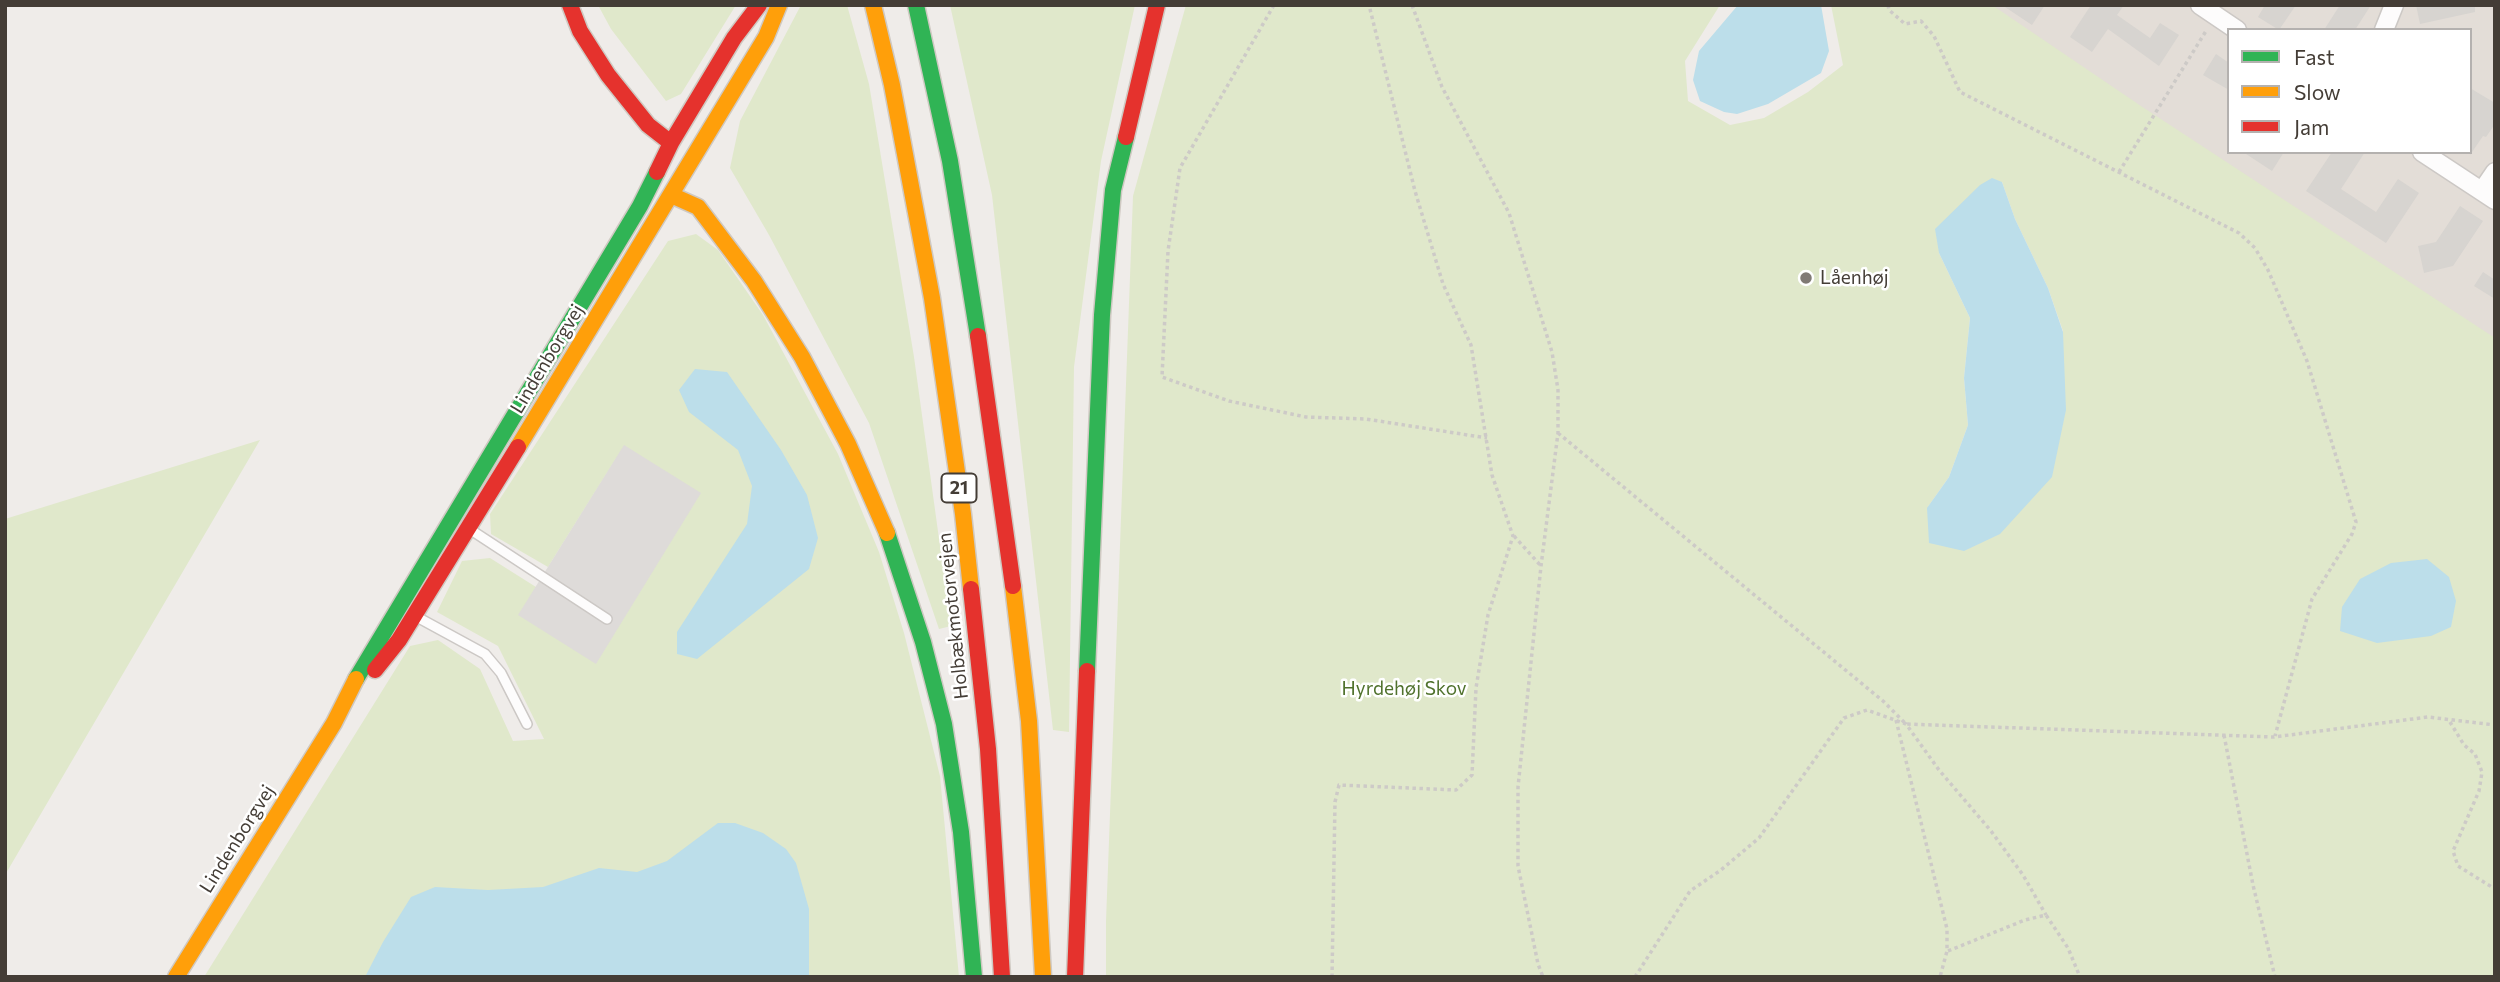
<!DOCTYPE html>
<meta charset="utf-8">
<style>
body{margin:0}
#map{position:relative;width:2500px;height:982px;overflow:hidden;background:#efece9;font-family:Commissioner,sans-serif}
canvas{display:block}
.frame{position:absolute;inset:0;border:7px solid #443d36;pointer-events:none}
.legend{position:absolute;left:2227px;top:28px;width:245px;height:126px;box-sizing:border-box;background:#fff;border:2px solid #b4b1af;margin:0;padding:9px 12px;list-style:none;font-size:21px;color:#443d36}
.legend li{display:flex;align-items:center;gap:14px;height:35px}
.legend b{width:35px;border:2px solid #b4b1af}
</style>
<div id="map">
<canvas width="2500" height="982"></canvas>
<div class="frame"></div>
<ul class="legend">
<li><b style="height:9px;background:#30b455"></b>Fast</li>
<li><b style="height:9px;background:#ff9f0a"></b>Slow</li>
<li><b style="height:9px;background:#e5322d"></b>Jam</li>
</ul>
</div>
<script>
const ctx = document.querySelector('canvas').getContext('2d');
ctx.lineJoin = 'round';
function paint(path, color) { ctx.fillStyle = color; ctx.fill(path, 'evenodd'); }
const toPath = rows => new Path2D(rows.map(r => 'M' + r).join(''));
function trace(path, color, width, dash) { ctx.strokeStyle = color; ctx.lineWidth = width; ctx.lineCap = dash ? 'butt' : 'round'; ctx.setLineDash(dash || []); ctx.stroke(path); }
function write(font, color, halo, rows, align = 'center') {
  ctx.font = font + ' Commissioner,sans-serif'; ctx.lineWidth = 5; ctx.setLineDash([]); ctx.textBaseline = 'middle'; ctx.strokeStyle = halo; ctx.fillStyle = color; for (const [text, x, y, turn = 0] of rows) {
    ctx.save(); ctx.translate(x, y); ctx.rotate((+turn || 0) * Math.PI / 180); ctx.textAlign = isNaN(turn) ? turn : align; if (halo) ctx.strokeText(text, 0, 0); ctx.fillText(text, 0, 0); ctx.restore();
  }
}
paint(toPath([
 [1982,5,2495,5,2495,346],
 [2229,30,2470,30,2470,152,2229,152]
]), '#e3ddd7');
paint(toPath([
 [598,5,736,5,681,94,666,101,611,29],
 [801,5,847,5,869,84,914,357,951,626,939,629,869,423,769,235,730,168,740,121],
 [950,5,1135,5,1101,161,1074,367,1069,732,1053,730,992,195],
 [1186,5,1720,5,1685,61,1688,101,1730,125,1764,118,1808,92,1843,65,1831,5,1992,5,2141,106,2495,338,2495,977,1106,977,1106,921,1133,196],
 [2002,182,2015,219,2048,288,2063,331,1927,508,1949,477,1968,425,1964,378,1970,318,1939,253],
 [696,234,718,250,763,315,838,454,879,552,904,633,940,776,959,977,204,977,410,646,438,640,480,669,513,741,544,739,498,646,437,612,462,561,490,558,536,587,518,616,624,445,548,567,491,534,490,514,668,241],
 [260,440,5,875,5,519]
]), '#e0e8cb');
paint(toPath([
 [624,445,701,493,596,664,518,615]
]), '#dedbd9');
paint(toPath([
 [1738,5,1821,5,1829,51,1821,73,1768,104,1737,114,1724,112,1700,101,1693,80,1699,51],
 [1992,178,2002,182,2015,219,2048,288,2063,332,2066,410,2052,477,2000,534,1964,551,1929,543,1927,508,1949,477,1968,425,1964,378,1970,318,1939,253,1935,229,1980,185],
 [695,369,727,372,781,450,807,495,818,538,809,569,697,659,677,654,677,632,747,524,752,486,738,450,689,412,679,390],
 [2427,559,2449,577,2456,601,2451,627,2431,636,2377,643,2340,631,2342,607,2360,579,2391,563],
 [718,823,735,823,763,833,786,849,796,863,809,909,809,977,365,977,383,942,411,897,435,887,488,890,543,887,599,868,637,872,667,861]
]), '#bcdeea');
paint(toPath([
 [2002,5,2045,5,2032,25],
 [2091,5,2124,5,2117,15,2150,38,2160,23,2179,35,2159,66,2108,29,2092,52,2070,37],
 [2265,5,2296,5,2279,30,2258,17],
 [2340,5,2371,5,2355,30,2324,30],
 [2416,5,2475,5,2475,12,2420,24],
 [2216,54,2229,63,2229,90,2203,75],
 [2470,88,2495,103,2495,124,2486,137,2483,136,2470,155],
 [2243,152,2284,152,2272,171],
 [2332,152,2365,152,2341,189,2376,212,2398,179,2419,193,2386,243,2306,191],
 [2460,206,2483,221,2453,266,2424,273,2418,246,2436,242],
 [2483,272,2495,280,2495,299,2474,286]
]), '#d7d4d0');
const lane = toPath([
 [471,530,607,619],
 [417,617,485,654,501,673,527,724]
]);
const street = toPath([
 [2200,5,2237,30],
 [2384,30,2394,5],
 [2422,152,2495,200],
 [2482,191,2495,172]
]);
const fast = toPath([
 [916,5,950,161,978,336],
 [887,533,923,642,944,724,961,832,974,977],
 [1087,671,1102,315,1113,190,1126,137],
 [356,679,640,206,657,172]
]);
const slow = toPath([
 [873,5,892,85,932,298,963,514,971,589],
 [671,195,698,207,754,281,802,357,848,444,887,533],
 [518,447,766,37,779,5],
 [1013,586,1029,721,1043,977],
 [176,977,334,723,356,679]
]);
const jam = toPath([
 [570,5,580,31,608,75,648,125,671,143],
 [1126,137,1157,5],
 [657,172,671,143,734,38,759,5],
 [978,336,1013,586],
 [971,589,988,749,1002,977],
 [375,670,399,640,518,447],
 [1075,977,1087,671]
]);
trace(lane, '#ccc8c5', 12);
trace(street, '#ccc8c5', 21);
trace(fast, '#cfc9c2', 19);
trace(slow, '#cfc9c2', 19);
trace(jam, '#cfc9c2', 19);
trace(toPath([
 [1274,5,1180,168,1168,251,1162,377,1229,401,1306,417,1366,419,1487,438],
 [1412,5,1442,87,1509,213,1552,352,1558,390,1558,433,1541,566,1518,787,1518,866,1538,964,1543,977],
 [1888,5,1889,10,1905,24,1921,21,1934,36,1960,92,2239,233,2255,248,2268,270,2307,361,2356,522,2352,534,2312,599,2275,736],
 [2119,172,2206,31],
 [1558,433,1883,701,1906,724,2274,737,2428,717,2495,725],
 [1514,536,1541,566],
 [1896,720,1947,929,1947,951,1940,977],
 [2450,722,2464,745,2475,754,2482,772,2479,791,2453,851,2458,866,2495,889],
 [2224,735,2253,885,2275,977],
 [1948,951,2025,920,2046,915,2068,948,2080,977],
 [1332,977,1335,802,1339,785,1456,790,1472,775,1476,688,1488,615,1513,536,1492,475,1471,345,1443,284,1415,191,1369,5],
 [1635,977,1690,891,1721,870,1759,838,1844,718,1867,710,1906,724,1939,770,1991,831,2023,875,2046,915]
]), '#cdcac7', 3.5, [3.5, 3.5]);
trace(lane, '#fdfcfc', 9);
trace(street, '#fdfcfc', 18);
trace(fast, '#30b455', 16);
trace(slow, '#ff9f0a', 16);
trace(jam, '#e5322d', 16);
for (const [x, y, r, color] of [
 [1806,278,7,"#807a75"]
]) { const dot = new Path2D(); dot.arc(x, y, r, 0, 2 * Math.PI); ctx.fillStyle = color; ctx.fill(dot); trace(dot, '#fff', 2.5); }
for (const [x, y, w] of [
 [959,488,35]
]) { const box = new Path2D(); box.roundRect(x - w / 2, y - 14.5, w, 29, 5); ctx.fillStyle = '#fff'; ctx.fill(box); trace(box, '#443d36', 2); }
write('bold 18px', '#443d36', null, [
 ["21",959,488]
]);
write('19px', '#443d36', '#fff', [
 ["Låenhøj",1820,278]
], 'left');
write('19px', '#443d36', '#fff', [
 ["Lindenborgvej",547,359,-59],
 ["Holbækmotorvejen",953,616,-96],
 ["Lindenborgvej",237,839,-58]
]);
write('19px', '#50722d', '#fff', [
 ["Hyrdehøj Skov",1404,689]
]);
</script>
